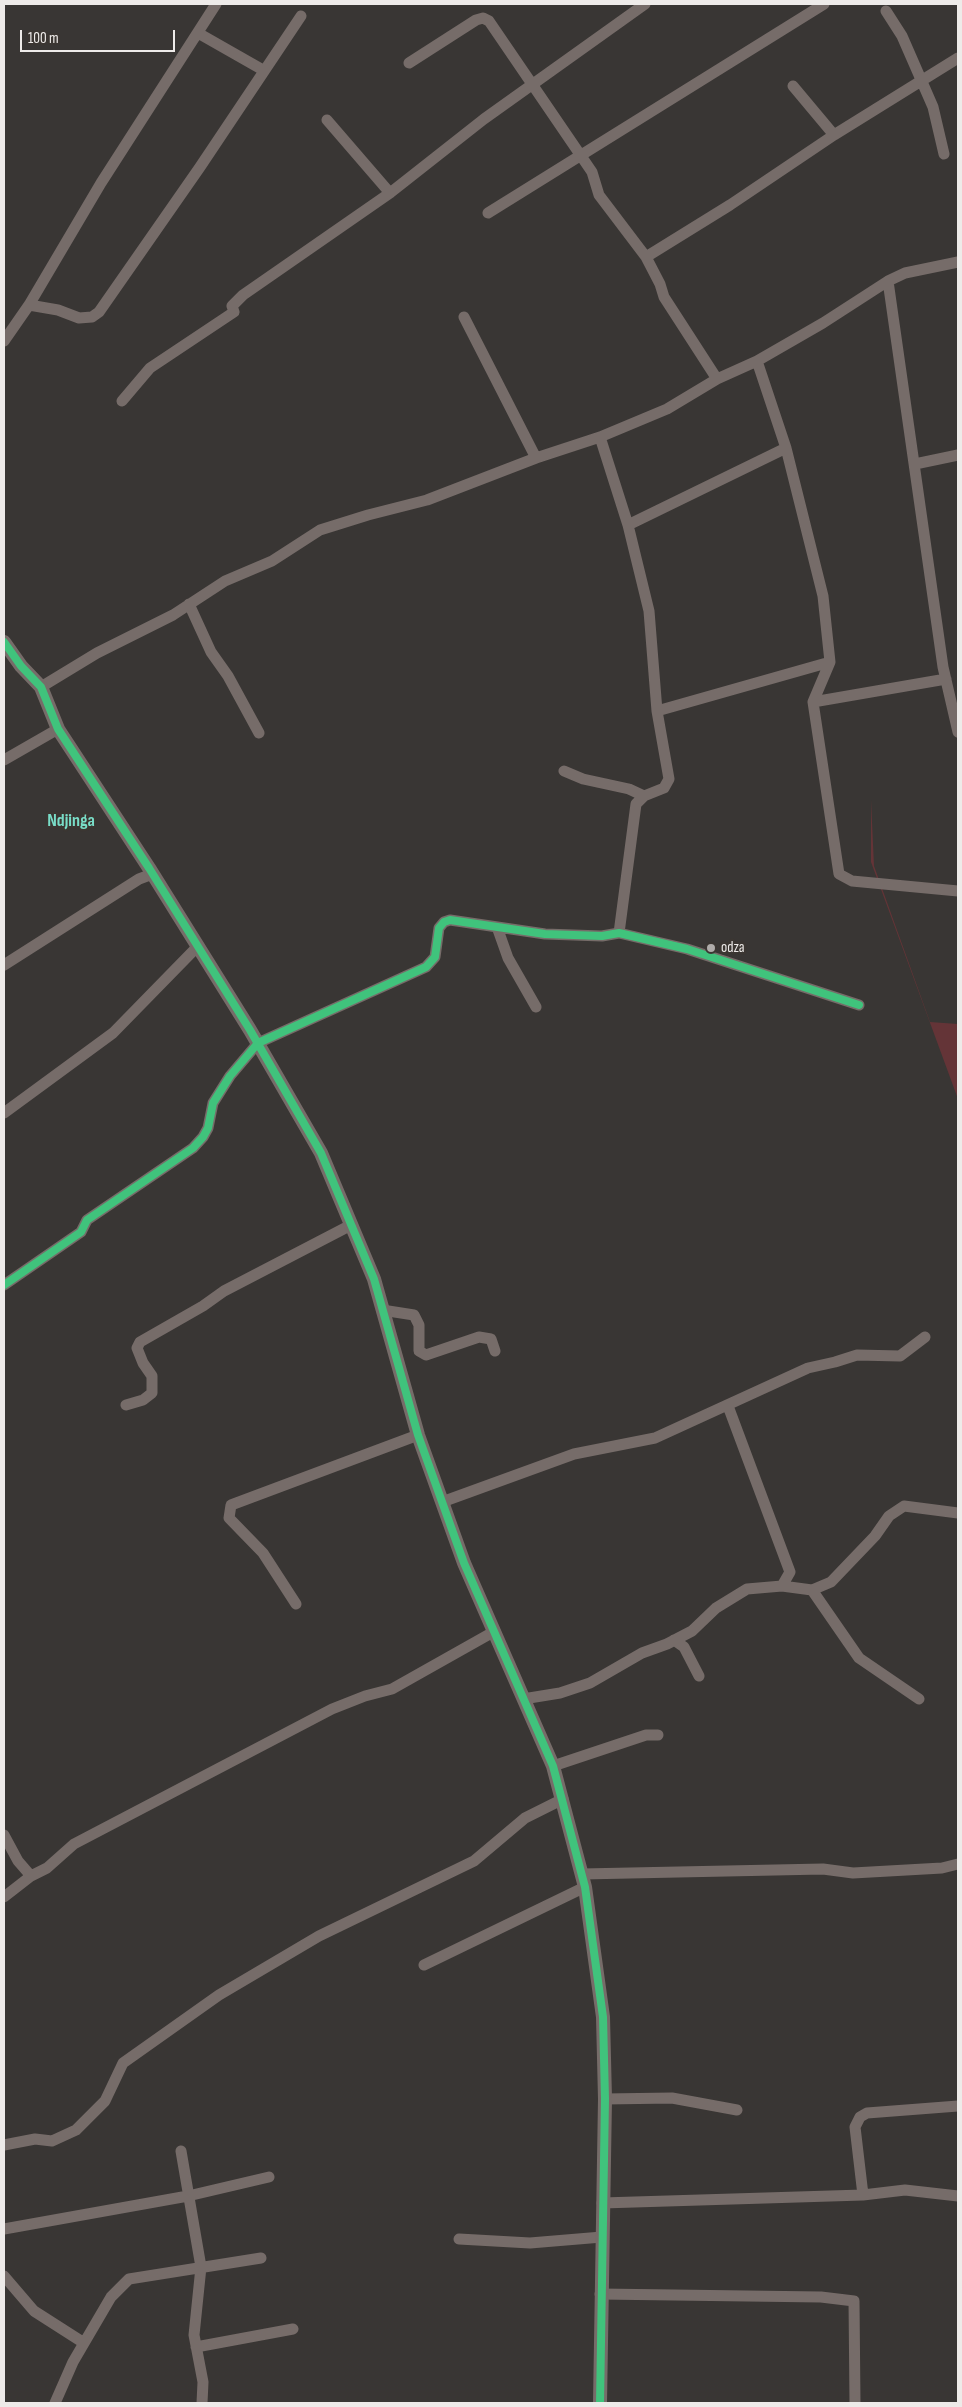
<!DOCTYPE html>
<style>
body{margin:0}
#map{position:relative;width:962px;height:2407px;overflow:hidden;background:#393634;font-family:"Sofia Sans Condensed",sans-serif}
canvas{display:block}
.frame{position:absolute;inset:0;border:5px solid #eeebe9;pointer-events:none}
.scale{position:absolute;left:20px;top:30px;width:155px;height:22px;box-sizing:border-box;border:2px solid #eeebe9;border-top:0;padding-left:6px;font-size:15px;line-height:18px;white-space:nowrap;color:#eeebe9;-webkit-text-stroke:4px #3b3632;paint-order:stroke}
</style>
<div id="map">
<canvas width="962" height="2407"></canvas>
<div class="frame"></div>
<div class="scale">100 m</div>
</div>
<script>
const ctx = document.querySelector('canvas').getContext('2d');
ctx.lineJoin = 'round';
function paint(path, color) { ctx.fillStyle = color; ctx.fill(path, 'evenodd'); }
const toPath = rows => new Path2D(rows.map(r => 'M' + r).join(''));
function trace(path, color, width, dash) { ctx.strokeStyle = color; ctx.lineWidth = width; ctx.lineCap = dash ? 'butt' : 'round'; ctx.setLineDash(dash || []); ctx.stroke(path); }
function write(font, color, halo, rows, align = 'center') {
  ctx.font = font + ' "Sofia Sans Condensed",sans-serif'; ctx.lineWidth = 5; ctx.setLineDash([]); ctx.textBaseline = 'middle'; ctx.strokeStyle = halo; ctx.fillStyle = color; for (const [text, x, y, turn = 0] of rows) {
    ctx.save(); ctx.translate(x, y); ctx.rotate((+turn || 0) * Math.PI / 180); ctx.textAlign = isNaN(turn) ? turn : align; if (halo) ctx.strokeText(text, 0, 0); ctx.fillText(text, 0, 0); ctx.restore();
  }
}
paint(toPath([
 [871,800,874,866,930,1022,958,1024,958,1099,871,862]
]), '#643437');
trace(toPath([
 [886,11,902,36,933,107,944,154],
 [198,33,263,70],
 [409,63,476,20,483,18,489,21,592,172,599,195,646,257],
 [793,86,834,135],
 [327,120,390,193],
 [488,213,824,4],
 [888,281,943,667,958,732],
 [29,305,58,310,79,318,92,317,99,312,200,167,301,16],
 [464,317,536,458],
 [4,341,29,305,101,183,216,4],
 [757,361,786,448,823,596,830,662,813,702,839,874,852,881,958,891],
 [717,379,664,297,660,284,646,257,730,205,834,135,958,58],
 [122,401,150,368,234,312,232,306,243,295,390,193,484,119,645,4],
 [600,437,628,525,649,611,657,711,669,779,664,788,644,796,636,804,619,933],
 [915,464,958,455],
 [628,525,786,448],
 [189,604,211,652,228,676,259,733],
 [41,687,97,653,173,615,225,581,272,561,320,530,368,515,427,500,536,458,600,437,667,409,717,379,757,361,823,323,888,281,905,273,958,262],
 [813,702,946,679],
 [657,711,830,662],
 [4,760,58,729],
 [564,771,583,779,629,789,644,796],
 [497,927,508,958,536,1007],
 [4,965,139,879,147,876,150,870],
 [4,1113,113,1033,198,946],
 [4,1285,81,1232,87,1220,193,1148,203,1137,208,1128,213,1103,230,1076,258,1043,426,967,435,957,439,928,444,922,450,920,545,934,602,936,619,933,687,949,859,1005],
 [382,1310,414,1315,419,1325,419,1351,426,1355,479,1337,491,1339,495,1351],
 [126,1405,143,1400,152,1393,152,1376,143,1363,137,1348,140,1342,203,1306,224,1291,351,1225],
 [728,1406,790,1572,782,1586],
 [442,1502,574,1454,655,1438,808,1368,835,1362,857,1355,900,1356,925,1337],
 [812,1590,859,1658,919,1699],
 [296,1604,263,1553,229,1518,231,1505,418,1435],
 [674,1640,684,1647,699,1676],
 [523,1699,560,1693,590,1683,642,1653,667,1644,692,1631,716,1608,747,1589,782,1586,812,1590,831,1582,875,1536,889,1516,904,1506,958,1513],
 [553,1766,646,1735,658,1735],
 [4,1835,18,1861,31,1876],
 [582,1874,823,1869,853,1873,942,1868,958,1864],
 [4,1897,31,1876,47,1868,74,1844,332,1709,365,1696,392,1689,495,1631],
 [424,1965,585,1887],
 [605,2099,672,2098,737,2110],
 [4,2145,35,2139,52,2141,76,2130,105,2101,123,2063,219,1995,319,1936,474,1861,525,1818,563,1799],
 [181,2151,201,2267,194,2335,203,2382,202,2403],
 [863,2195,855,2127,860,2117,867,2113,958,2106],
 [602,2203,863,2195,905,2190,958,2196],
 [4,2229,188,2196,269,2177],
 [459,2239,530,2243,602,2237],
 [4,2276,34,2311,84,2343],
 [600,2294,821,2297,854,2301,855,2403],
 [196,2347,293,2329],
 [55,2403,73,2362,111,2297,129,2279,261,2258]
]), '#766c69', 11);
trace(toPath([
 [4,642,21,666,41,687,58,729,149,868,250,1030,321,1153,374,1279,418,1435,464,1563,553,1766,585,1887,603,2017,605,2099,600,2403]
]), '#766c69', 14);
trace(toPath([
 [4,642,21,666,41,687,58,729,149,868,250,1030,321,1153,374,1279,418,1435,464,1563,553,1766,585,1887,603,2017,605,2099,600,2403],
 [4,1285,81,1232,87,1220,193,1148,203,1137,208,1128,213,1103,230,1076,258,1043,426,967,435,957,439,928,444,922,450,920,545,934,602,936,619,933,687,949,859,1005]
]), '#40c37c', 8);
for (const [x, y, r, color] of [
 [711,948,5,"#afacaa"]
]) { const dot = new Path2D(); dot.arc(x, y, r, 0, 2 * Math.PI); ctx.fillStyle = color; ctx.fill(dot); trace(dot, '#3b3632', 2); }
write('15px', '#eeebe9', '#3b3632', [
 ["odza",721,948]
], 'left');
write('bold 18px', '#79ddc8', '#3b3632', [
 ["Ndjinga",71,821]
]);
</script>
